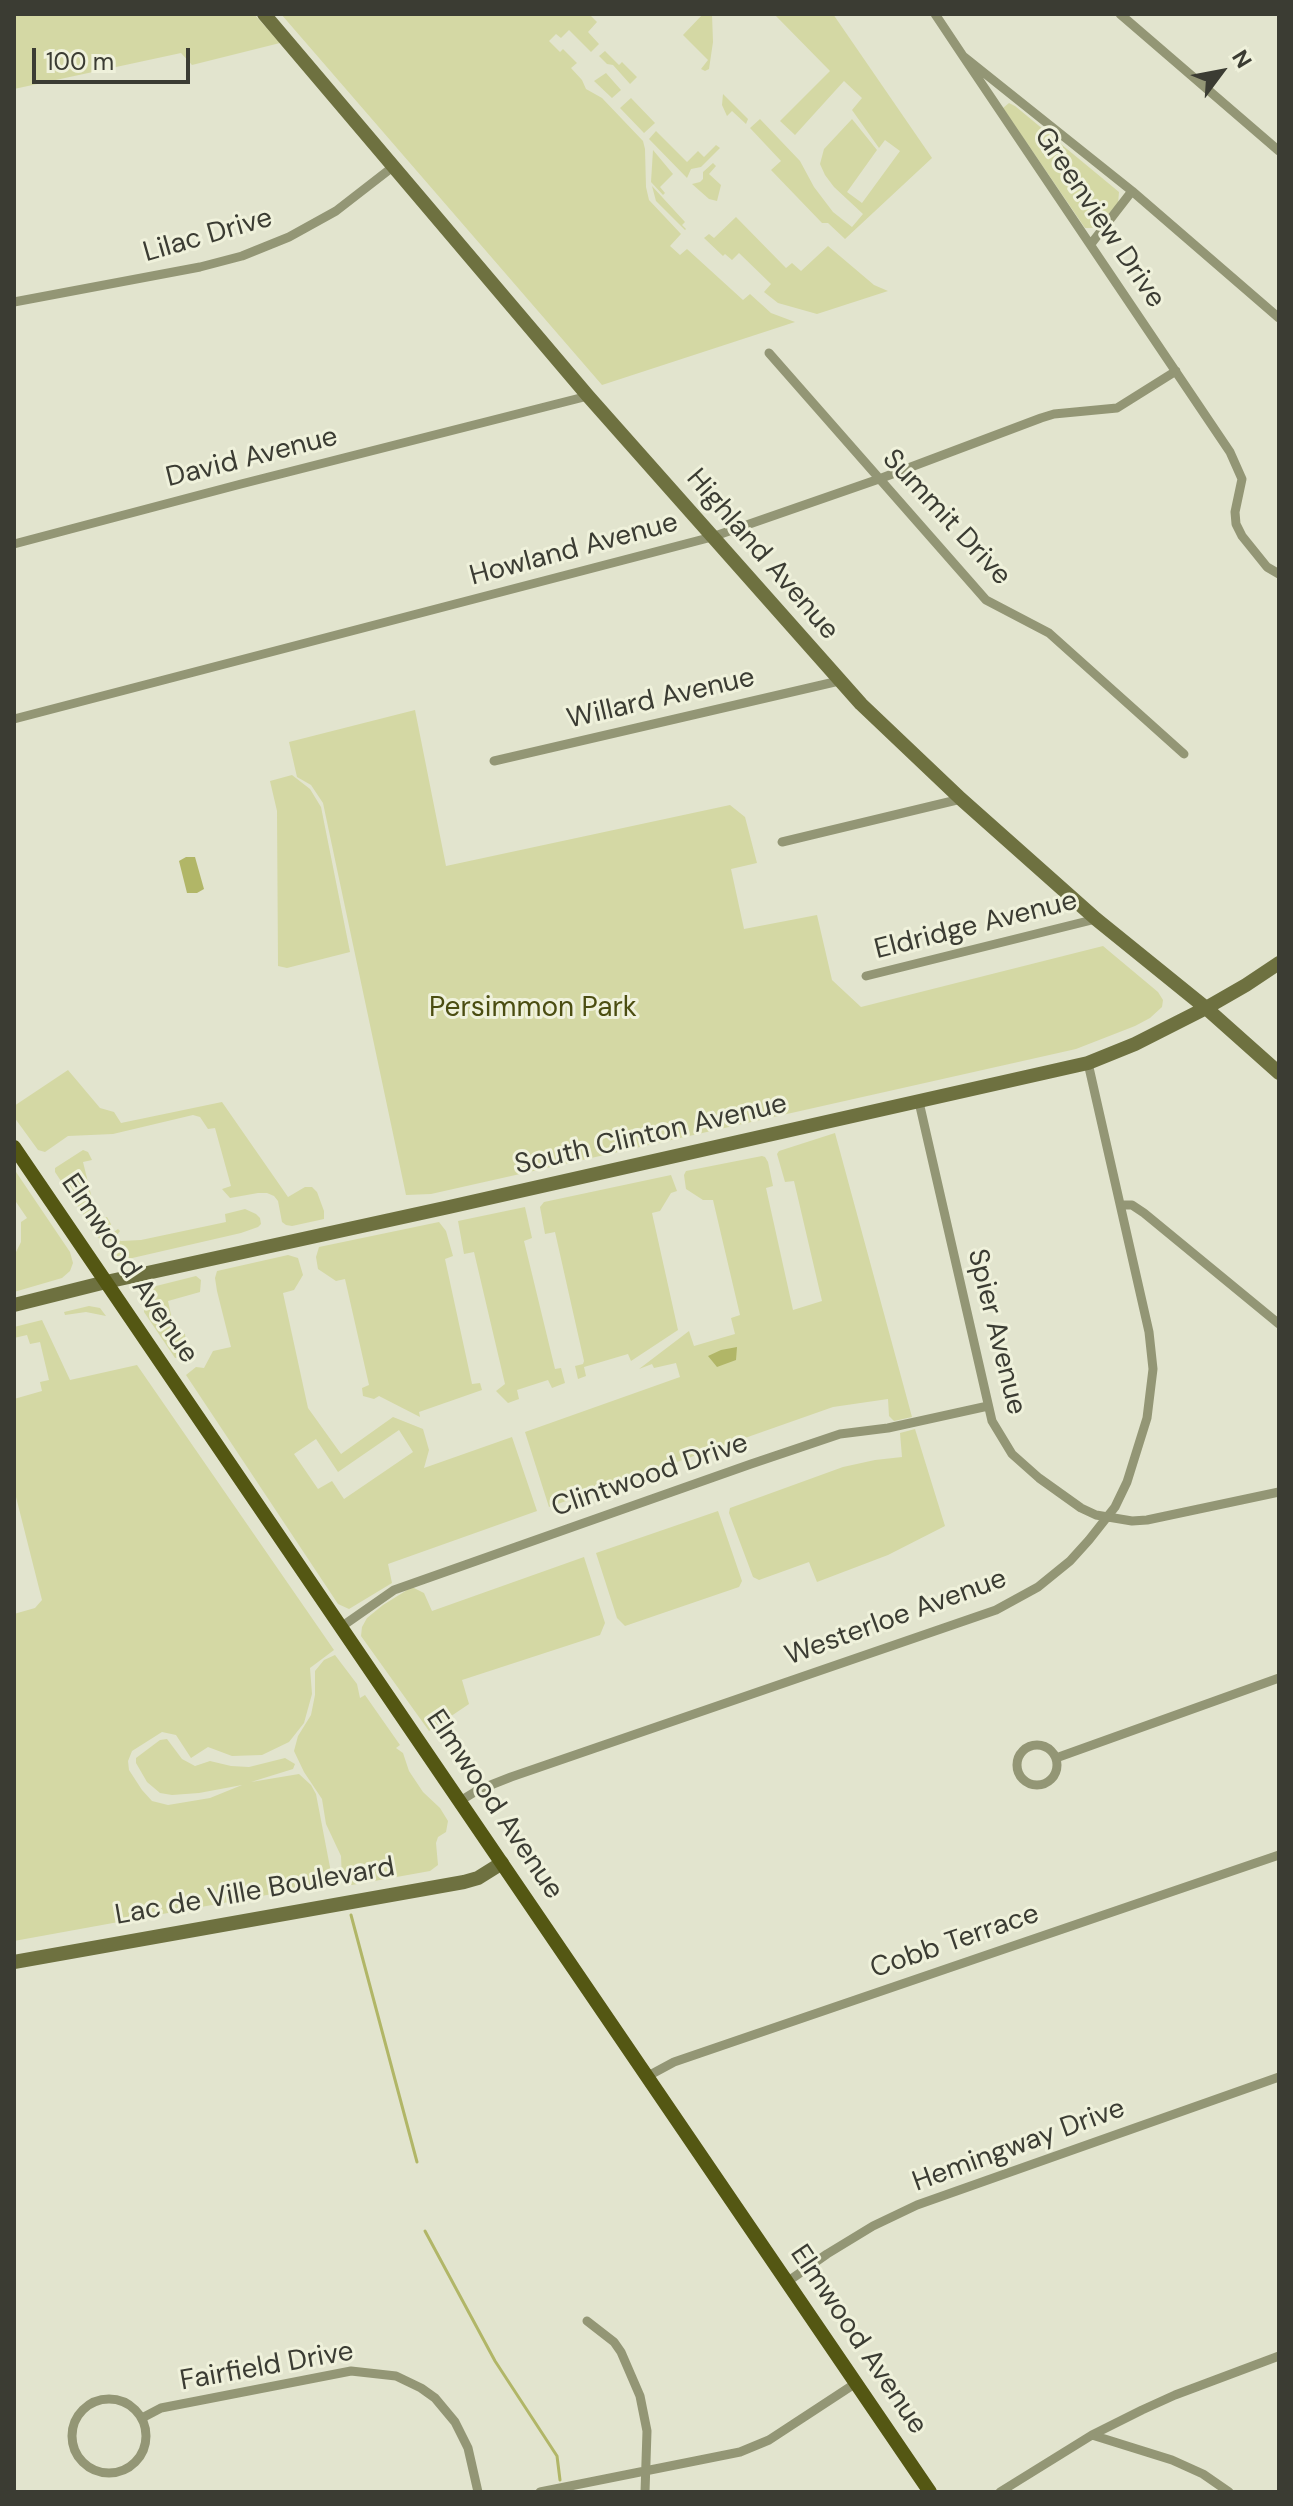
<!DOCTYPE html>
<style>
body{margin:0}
#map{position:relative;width:1293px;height:2506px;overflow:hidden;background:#e2e4ce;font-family:"DM Sans",sans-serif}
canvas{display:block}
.frame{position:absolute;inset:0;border:16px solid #3b3c33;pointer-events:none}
.north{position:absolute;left:1181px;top:32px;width:80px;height:80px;-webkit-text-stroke:6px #eff1db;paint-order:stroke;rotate:58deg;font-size:22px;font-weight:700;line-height:32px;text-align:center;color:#3b3c33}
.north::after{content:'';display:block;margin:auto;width:28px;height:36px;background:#3b3c33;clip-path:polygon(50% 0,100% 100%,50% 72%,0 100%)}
.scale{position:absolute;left:32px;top:48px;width:158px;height:36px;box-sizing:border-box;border:4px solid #3b3c33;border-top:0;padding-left:10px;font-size:24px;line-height:28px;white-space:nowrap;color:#3b3c33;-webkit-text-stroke:6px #eff1db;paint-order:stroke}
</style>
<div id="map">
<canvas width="1293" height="2506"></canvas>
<div class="frame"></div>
<div class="north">N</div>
<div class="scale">100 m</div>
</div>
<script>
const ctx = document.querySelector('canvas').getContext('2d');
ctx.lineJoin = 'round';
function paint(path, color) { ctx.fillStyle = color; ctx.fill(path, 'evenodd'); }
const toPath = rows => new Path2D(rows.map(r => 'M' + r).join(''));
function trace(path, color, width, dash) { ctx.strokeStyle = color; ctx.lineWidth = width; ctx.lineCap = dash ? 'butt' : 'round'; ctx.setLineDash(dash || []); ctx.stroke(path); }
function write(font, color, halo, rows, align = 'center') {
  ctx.font = font + ' "DM Sans",sans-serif'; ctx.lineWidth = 6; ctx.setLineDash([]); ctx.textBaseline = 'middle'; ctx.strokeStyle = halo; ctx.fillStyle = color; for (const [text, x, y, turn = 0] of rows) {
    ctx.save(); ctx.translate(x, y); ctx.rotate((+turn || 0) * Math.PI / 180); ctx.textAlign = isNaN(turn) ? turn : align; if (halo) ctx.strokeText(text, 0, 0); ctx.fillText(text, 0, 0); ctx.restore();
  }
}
paint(toPath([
 [14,14,254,14,280,43,192,65,181,53,14,89],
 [281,14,589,14,597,22,588,32,599,44,591,52,569,30,561,38,556,34,549,41,560,52,563,49,577,63,571,68,582,80,586,89,602,98,643,141,645,149,646,187,649,200,681,234,670,246,680,255,687,249,743,300,750,294,771,313,795,322,602,385],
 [703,14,712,14,713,42,709,69,705,71,701,69,708,60,683,35],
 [774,14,833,14,932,158,845,239,828,223,822,223,771,170,781,161,750,128,760,119,800,161,814,187,833,212,852,227,863,214,834,187,825,175,820,164,824,149,852,119,877,150,847,192,862,203,900,151,885,140,879,148,852,110,862,98,844,81,795,135,780,121,830,71],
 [605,51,619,65,622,62,637,77,630,84,613,65,607,64,599,56],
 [606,73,621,90,612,98,594,81],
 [723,94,748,119,746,124,732,111,727,116,722,105],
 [631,98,655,123,644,133,620,108],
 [1009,103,1015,106,1119,192,1118,204,1095,228,1085,228,1003,108],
 [656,131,687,162,698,151,704,157,716,145,720,148,701,167,691,169,687,178,649,139],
 [653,150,673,174,660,187,665,193,663,195,651,182],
 [713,163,716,166,709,174,721,185,717,201,709,199,692,184,700,182,703,179,703,172],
 [652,186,685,222,682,225,686,229,685,230,656,201],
 [736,217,786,268,792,263,801,271,828,246,874,285,888,291,817,314,778,303,764,292,771,284,739,253,732,260,725,254,723,256,704,238,709,234,714,238],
 [415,710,446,866,730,805,745,817,757,863,731,869,744,929,817,915,832,980,861,1007,1103,946,1158,992,1163,1000,1162,1007,1150,1018,1135,1026,1076,1049,431,1194,406,1195,323,803,311,785,297,777,289,742],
 [292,775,310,789,321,807,350,952,287,968,278,966,277,811,270,781],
 [68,1070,100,1108,114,1112,121,1123,222,1102,288,1197,305,1187,312,1187,317,1192,324,1211,324,1219,292,1226,286,1225,282,1222,278,1201,274,1196,267,1193,258,1193,230,1198,222,1189,231,1186,215,1128,208,1129,200,1117,193,1115,113,1134,68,1136,45,1152,38,1150,14,1117,14,1106],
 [835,1133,912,1417,894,1421,889,1416,888,1399,833,1407,549,1507,525,1432,680,1377,676,1363,654,1368,652,1364,639,1369,689,1331,694,1346,735,1334,731,1318,740,1315,713,1200,703,1200,686,1189,684,1175,686,1171,762,1156,765,1157,768,1162,773,1186,766,1188,793,1310,822,1301,794,1181,785,1182,777,1154,779,1151],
 [83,1150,88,1152,92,1160,83,1162,97,1219,107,1217,111,1224,110,1231,103,1223,99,1225,107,1239,102,1243,55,1172,55,1168],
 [14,1169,70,1252,73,1263,70,1271,62,1278,14,1292,14,1256,21,1242,21,1222,27,1218,14,1199],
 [671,1175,677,1191,671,1193,660,1211,652,1213,678,1330,631,1361,628,1354,584,1367,586,1376,578,1379,575,1366,583,1364,584,1361,555,1232,545,1234,540,1207,544,1202],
 [525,1207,532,1238,524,1241,555,1369,561,1368,565,1383,552,1388,548,1380,517,1390,519,1399,508,1403,496,1391,505,1384,474,1252,464,1254,458,1221],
 [245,1209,256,1214,260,1218,261,1224,258,1227,241,1233,128,1259,114,1256,105,1246,111,1242,108,1236,118,1229,120,1231,115,1238,121,1241,141,1240,226,1222,225,1214],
 [439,1222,446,1231,453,1256,445,1259,472,1384,480,1383,482,1390,419,1412,420,1417,379,1396,374,1399,363,1396,362,1388,369,1385,345,1279,336,1281,318,1269,316,1257,319,1247],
 [288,1255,298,1258,303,1275,294,1290,283,1293,308,1408,341,1454,393,1417,423,1429,429,1450,424,1468,512,1437,537,1511,388,1564,392,1583,349,1609,338,1604,186,1375,196,1367,204,1368,213,1351,231,1347,217,1291,215,1278,217,1271],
 [399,1430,413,1452,344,1499,332,1481,318,1489,294,1454,316,1439,338,1472],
 [196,1276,201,1280,200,1292,168,1301,175,1333,185,1334,187,1353,180,1358,175,1358,144,1312,144,1297,152,1287],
 [89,1306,100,1308,106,1316,86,1312,65,1315,64,1312],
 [42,1320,70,1380,137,1365,334,1650,310,1668,312,1694,304,1723,289,1742,262,1755,232,1756,208,1747,191,1758,176,1735,162,1732,132,1751,128,1761,129,1770,142,1790,152,1801,168,1805,210,1798,242,1785,199,1793,172,1795,160,1793,147,1782,136,1763,136,1758,160,1740,167,1739,182,1759,195,1766,210,1761,231,1766,249,1767,285,1758,295,1764,293,1769,251,1782,299,1774,311,1785,316,1794,333,1883,14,1941,14,1614,35,1608,42,1600,16,1497,14,1498,14,1399,42,1391,40,1382,49,1380,40,1342,30,1344,27,1335,14,1338,14,1327],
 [915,1429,945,1526,888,1555,817,1582,809,1562,759,1580,753,1577,729,1513,730,1508,843,1467,875,1460,902,1457,900,1433],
 [718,1511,742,1581,739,1587,625,1626,617,1618,596,1553],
 [584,1557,605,1623,600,1635,462,1680,469,1704,429,1731,361,1636,362,1627,367,1618,383,1605,412,1587,424,1593,432,1611],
 [335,1655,357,1684,360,1698,365,1695,400,1745,396,1748,403,1753,409,1771,423,1792,440,1808,448,1821,446,1832,438,1837,436,1843,438,1865,430,1871,352,1885,342,1879,341,1856,326,1824,322,1799,304,1772,294,1751,298,1736,311,1715,315,1695,315,1671,324,1660]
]), '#d4d8a4');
paint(toPath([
 [186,857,195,857,204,889,197,893,187,893,179,861],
 [737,1347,736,1360,717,1367,708,1356,721,1350]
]), '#b1b667');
trace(toPath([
 [351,1915,417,2162],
 [425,2231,495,2361,557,2456,560,2480]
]), '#b1b667', 3);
trace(toPath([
 [935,14,963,56,1132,191,1279,318],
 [1120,14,1279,151],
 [963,56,1230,452,1242,479,1235,512,1236,524,1242,536,1267,567,1279,574],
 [1091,244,1132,191],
 [14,302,200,267,242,256,289,237,336,211,394,166],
 [769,353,986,600,1049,633,1184,754],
 [14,544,241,484,588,396],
 [14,719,712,537,879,479,1041,418,1054,414,1117,408,1176,371],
 [494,761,839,681],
 [782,842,961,799],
 [866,976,1096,919],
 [919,1102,992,1421,1012,1454,1039,1478,1081,1508,1096,1515,1132,1521,1147,1520,1279,1492],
 [1121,1205,1132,1205,1144,1213,1279,1324],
 [341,1627,394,1590,751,1464,840,1434,888,1428,988,1406],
 '1017 1765a20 20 0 1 1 40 0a20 20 0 1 1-40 0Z',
 [1056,1758,1279,1678],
 [460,1801,478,1790,511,1777,996,1610,1038,1587,1070,1561,1089,1540,1115,1507,1127,1482,1147,1418,1153,1369,1149,1332,1088,1063],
 [648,2076,674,2062,1279,1855],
 [787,2282,827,2254,873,2226,917,2205,1279,2077],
 [587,2321,614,2342,621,2352,640,2396,647,2431,645,2492],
 '72 2436a37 37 0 1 1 74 0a37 37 0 1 1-74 0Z',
 [142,2418,161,2408,351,2371,396,2376,421,2388,435,2398,455,2422,468,2448,478,2492],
 [1092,2435,1172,2460,1203,2474,1229,2492],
 [540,2492,740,2452,769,2440,856,2383],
 [1000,2492,1092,2435,1142,2410,1175,2395,1279,2356]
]), '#939675', 9);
trace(toPath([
 [264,14,588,396,861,704,961,799,1096,919,1206,1008,1279,1073],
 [14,1305,106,1282,449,1207,1088,1063,1135,1044,1206,1008,1246,985,1279,963],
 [14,1962,464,1882,478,1878,502,1863]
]), '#6e7140', 14);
trace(toPath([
 [14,1147,930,2492]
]), '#545713', 14);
write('28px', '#3b3c33', '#eff1db', [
 ["Greenview Drive",1099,218,56],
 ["Lilac Drive",208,236,-16],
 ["David Avenue",252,458,-14],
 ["Summit Drive",946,518,47],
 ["Howland Avenue",574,550,-15],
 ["Highland Avenue",762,555,49],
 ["Willard Avenue",661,699,-13],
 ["Eldridge Avenue",976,926,-14],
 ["South Clinton Avenue",651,1135,-13],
 ["Elmwood Avenue",129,1269,56],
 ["Spier Avenue",996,1332,76],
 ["Clintwood Drive",650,1476,-19],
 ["Westerloe Avenue",896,1618,-20],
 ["Elmwood Avenue",494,1805,56],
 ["Lac de Ville Boulevard",255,1892,-10],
 ["Cobb Terrace",955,1942,-19],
 ["Hemingway Drive",1019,2146,-20],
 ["Elmwood Avenue",858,2340,56],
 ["Fairfield Drive",267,2367,-10]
]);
write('28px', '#4b4d11', '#eff1db', [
 ["Persimmon Park",533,1009]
]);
</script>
